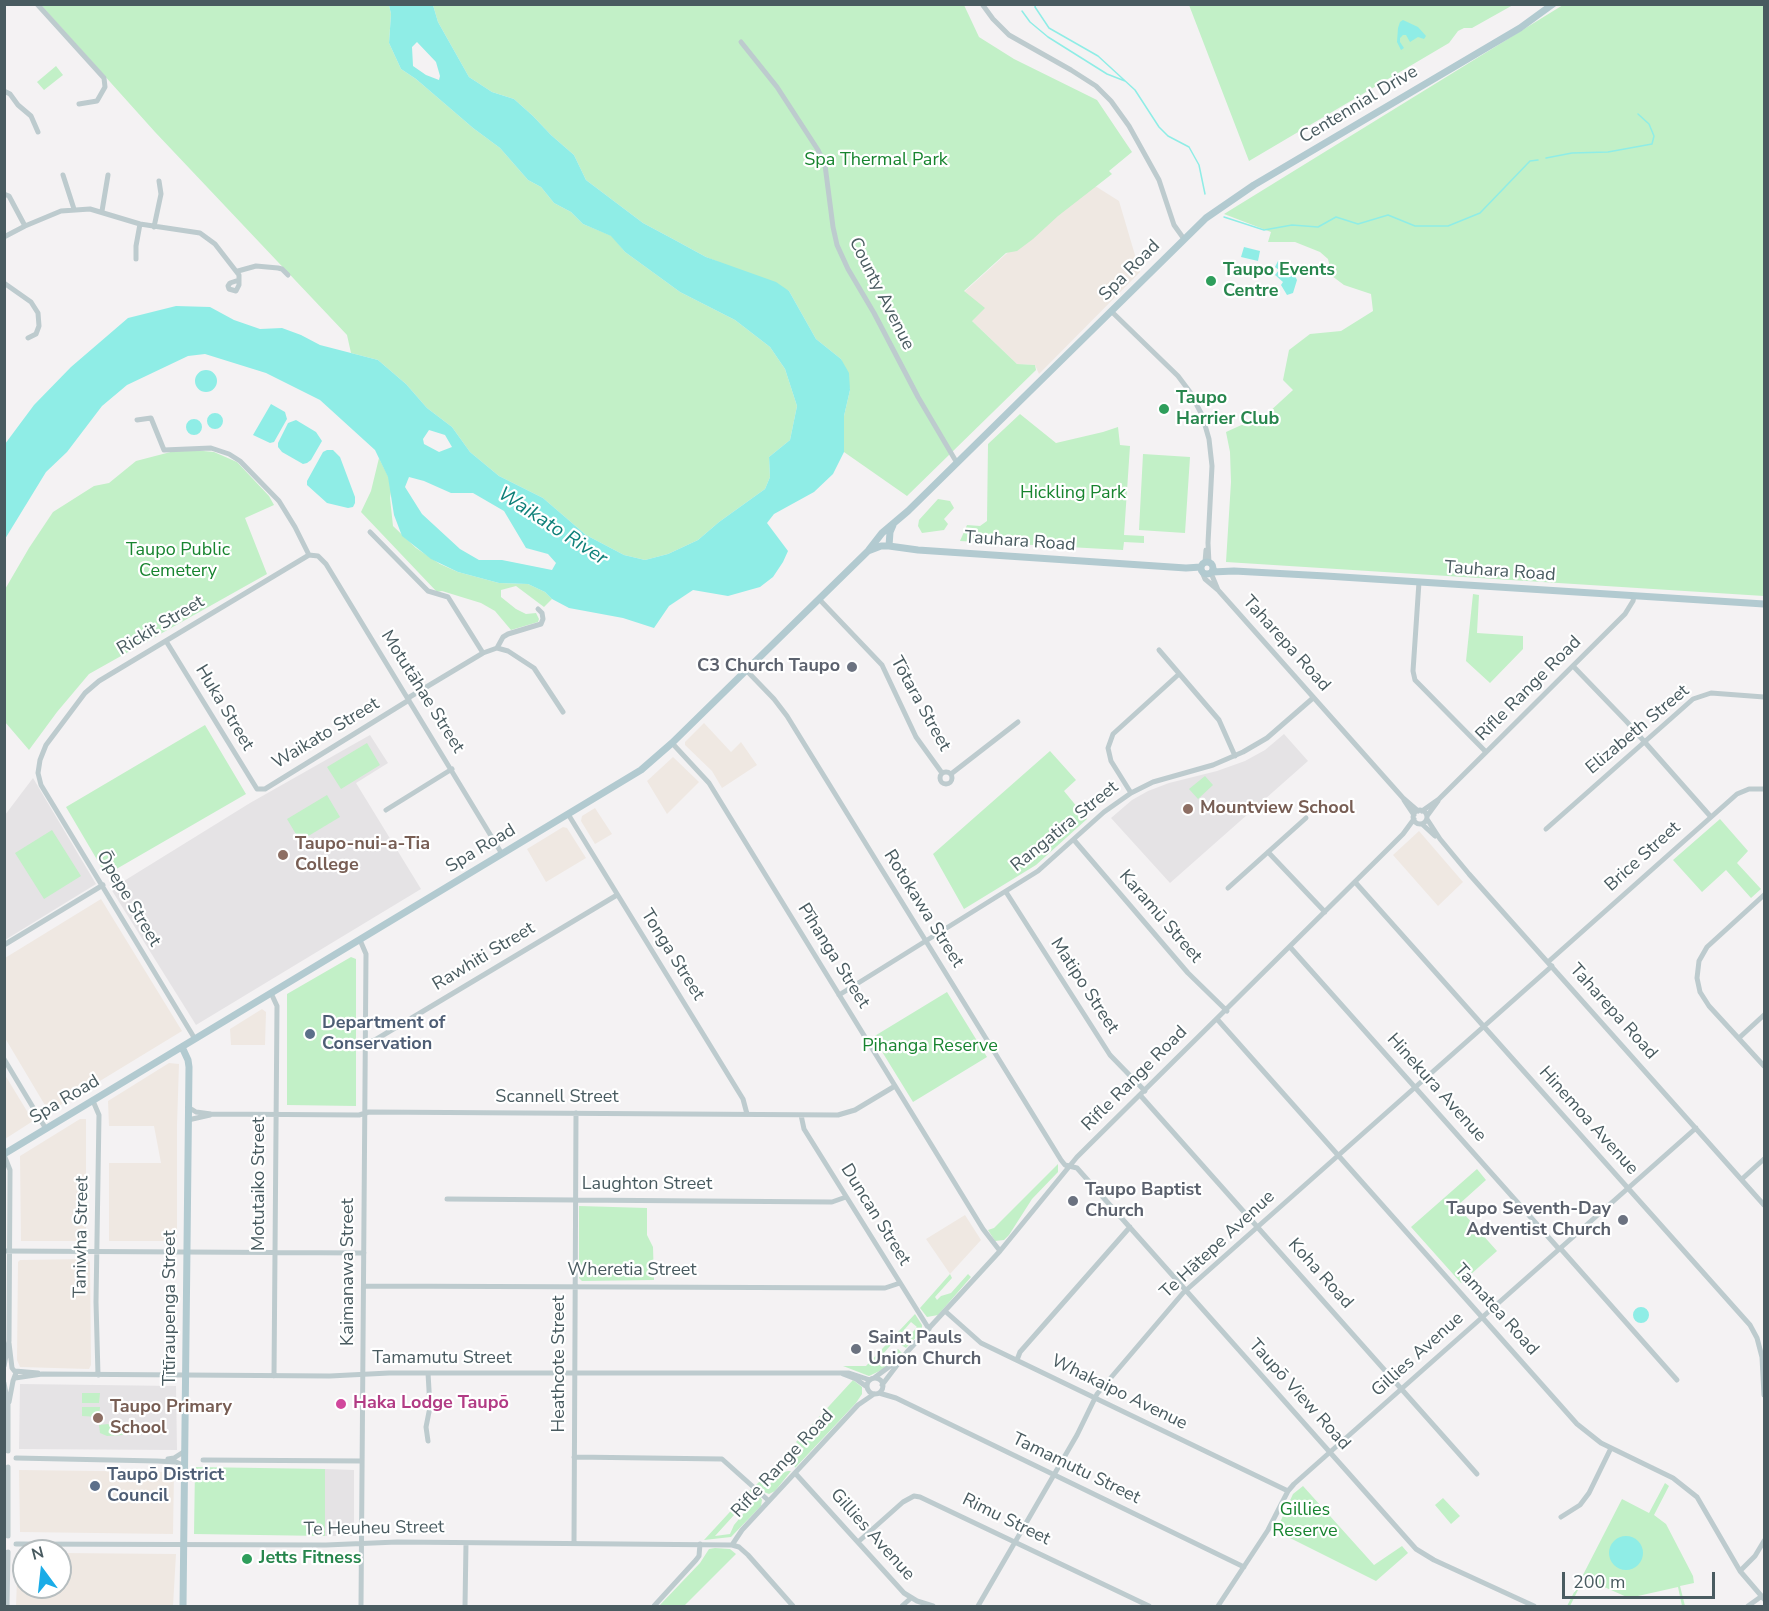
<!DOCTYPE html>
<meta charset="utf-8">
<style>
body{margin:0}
#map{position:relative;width:1769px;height:1611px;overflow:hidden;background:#f4f2f3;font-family:"Nunito Sans",sans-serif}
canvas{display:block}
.frame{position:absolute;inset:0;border:6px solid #495b60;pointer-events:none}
.north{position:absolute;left:12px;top:1539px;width:60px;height:60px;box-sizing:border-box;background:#fff;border:2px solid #b6bdbf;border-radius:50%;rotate:345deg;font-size:16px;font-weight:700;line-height:24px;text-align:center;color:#495b60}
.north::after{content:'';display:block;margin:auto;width:21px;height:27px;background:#1aace7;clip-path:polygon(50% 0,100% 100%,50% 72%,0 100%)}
.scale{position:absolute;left:1562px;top:1572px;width:153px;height:27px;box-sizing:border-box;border:3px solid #495b60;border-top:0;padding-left:8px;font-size:18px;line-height:21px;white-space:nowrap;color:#495b60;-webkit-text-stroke:4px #fff;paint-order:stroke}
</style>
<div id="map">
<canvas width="1769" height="1611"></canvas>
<div class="frame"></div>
<div class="north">N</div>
<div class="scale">200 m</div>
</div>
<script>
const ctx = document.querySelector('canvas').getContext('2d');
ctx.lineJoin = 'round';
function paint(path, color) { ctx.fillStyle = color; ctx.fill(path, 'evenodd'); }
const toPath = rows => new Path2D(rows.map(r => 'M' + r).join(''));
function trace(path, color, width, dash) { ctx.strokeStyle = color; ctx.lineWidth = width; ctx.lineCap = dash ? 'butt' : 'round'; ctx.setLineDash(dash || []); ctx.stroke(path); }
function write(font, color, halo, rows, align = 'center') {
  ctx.font = font + ' "Nunito Sans",sans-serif'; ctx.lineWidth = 4.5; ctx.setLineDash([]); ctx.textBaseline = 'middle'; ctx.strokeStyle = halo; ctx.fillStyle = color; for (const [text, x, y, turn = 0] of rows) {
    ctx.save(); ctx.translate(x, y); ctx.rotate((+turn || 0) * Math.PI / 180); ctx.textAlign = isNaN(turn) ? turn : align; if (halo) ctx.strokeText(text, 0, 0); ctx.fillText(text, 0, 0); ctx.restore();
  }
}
paint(toPath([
 [1092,184,1119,201,1140,272,1039,374,1035,365,1017,364,971,320,964,292,1026,236],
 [704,723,731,752,741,742,757,765,722,788,712,771,685,745,685,742],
 [673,757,699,782,667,814,647,781],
 [595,808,612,834,595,844,581,821,582,816],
 [563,827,567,828,586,858,546,882,527,849],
 [1419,831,1463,882,1438,906,1393,855],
 [101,899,182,1031,49,1112,5,1038,5,958],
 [262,1009,266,1012,265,1045,231,1045,230,1029],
 [169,1063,179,1064,177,1125,177,1241,109,1241,109,1163,161,1163,154,1126,109,1126,108,1101],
 [5,1075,33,1121,5,1139,4,1139],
 [80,1119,86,1119,86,1241,21,1241,20,1156],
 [965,1215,981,1240,950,1274,926,1239],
 [88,1259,90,1262,91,1365,89,1369,20,1367,17,1360,18,1262,20,1260],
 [19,1470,174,1472,173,1534,20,1532],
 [18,1553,24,1553,24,1587,60,1587,60,1553,176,1554,173,1606,16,1606]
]), '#efe8e2');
paint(toPath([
 [1284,734,1308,761,1170,883,1111,818,1132,800,1148,791,1169,783,1217,771,1245,761,1265,750],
 [370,735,388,763,356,783,421,889,196,1025,111,889,250,803],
 [33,778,96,884,5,940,5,815],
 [20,1384,176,1386,177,1450,19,1449],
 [325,1469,354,1470,354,1536,325,1536]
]), '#e5e3e5');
paint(toPath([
 [41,5,389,5,391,14,389,43,401,69,416,79,473,128,500,148,528,180,541,187,554,203,571,212,583,224,612,236,625,252,680,292,735,320,770,347,785,369,797,406,790,440,769,457,770,477,765,489,719,522,698,540,668,554,645,560,624,555,586,535,543,498,499,476,470,452,452,427,427,408,406,384,378,360,351,353,347,335,155,132],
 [433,5,964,5,979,37,1014,59,1097,100,1132,152,1109,171,1112,174,1058,216,1033,239,1017,251,1006,253,964,291,985,308,972,321,1017,364,1035,365,1036,370,907,496,844,452,844,416,850,390,841,359,816,339,789,291,706,257,673,239,643,223,586,180,574,155,551,135,533,116,514,99,492,92,469,77,438,22],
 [1189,5,1513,5,1472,28,1464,28,1458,31,1449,43,1249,161],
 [1563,5,1764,5,1764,596,1226,562,1231,482,1230,452,1226,432,1268,413,1293,390,1283,380,1289,350,1310,334,1341,331,1373,311,1371,294,1344,285,1332,276,1328,259,1320,252,1295,242,1268,242,1271,232,1224,214],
 [56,66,63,75,44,90,37,82],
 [1020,414,1056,443,1103,432,1118,427,1120,445,1130,446,1124,535,1144,536,1144,543,1124,542,1123,550,960,541,967,525,980,526,987,521,988,444],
 [182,449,214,452,237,462,269,496,274,505,245,518,267,574,89,674,57,712,29,750,5,722,4,591,29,548,53,512,94,486,109,483,136,461],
 [1143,454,1190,457,1185,533,1139,530],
 [379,458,392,484,390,498,393,526,416,548,440,564,458,572,499,583,528,584,545,592,552,599,544,607,516,586,501,590,501,597,516,609,526,614,536,613,539,619,538,622,511,630,495,611,481,603,442,591,437,592,361,512,371,491],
 [938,499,950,501,954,508,944,519,948,524,944,530,922,533,918,526,919,520],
 [1473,594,1479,595,1477,633,1523,636,1523,649,1490,683,1466,661],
 [205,725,246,794,106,875,66,807],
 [367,743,380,765,341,789,327,767],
 [1050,751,1076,780,1064,791,1087,819,1036,865,964,909,933,854],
 [1205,776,1213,785,1198,799,1189,789],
 [327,795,340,817,300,841,287,819],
 [1720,819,1748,851,1737,863,1761,889,1751,898,1726,870,1702,892,1673,860],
 [52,830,81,876,44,899,15,853],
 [351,957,356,959,356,1106,287,1105,287,994],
 [947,992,987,1057,913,1102,873,1037],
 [1058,1164,1058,1172,1032,1199,1009,1235,1004,1240,995,1241,988,1230,994,1228],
 [1477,1169,1486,1180,1457,1206,1497,1251,1461,1283,1411,1227],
 [579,1206,647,1208,647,1235,653,1247,654,1280,582,1281,579,1278],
 [950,1274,952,1278,935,1297,937,1300,941,1296,951,1293,968,1274,971,1277,938,1315,927,1317,920,1308],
 [915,1314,922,1325,922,1331,906,1348,901,1345,917,1327,911,1322,876,1362,882,1367,898,1349,902,1353,888,1367,869,1376,843,1366,866,1366],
 [853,1380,862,1387,862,1394,856,1403,795,1468,793,1459,804,1449,796,1442],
 [82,1393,100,1393,99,1403,82,1403],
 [82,1407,100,1407,99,1417,82,1416],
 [108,1424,123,1432,123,1435,107,1436,100,1433,99,1425],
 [195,1467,325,1469,325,1536,194,1534],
 [788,1471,791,1471,775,1491,769,1494,764,1492,756,1485,760,1481,764,1487,767,1487,781,1473],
 [1665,1483,1669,1486,1654,1515,1666,1524,1693,1576,1694,1583,1680,1586,1685,1606,1682,1606,1678,1587,1629,1598,1584,1578,1570,1606,1567,1606,1622,1499,1649,1513],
 [1303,1486,1374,1565,1402,1546,1408,1553,1376,1581,1276,1531,1293,1494],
 [751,1489,755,1492,715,1536,730,1534,734,1525,759,1495,762,1500,761,1506,731,1537,704,1540],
 [1443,1498,1460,1516,1451,1524,1435,1505],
 [715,1548,730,1549,736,1554,684,1606,659,1606,700,1563,709,1549]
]), '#c2f0c7');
paint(toPath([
 [389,5,433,5,438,22,469,77,492,92,514,99,533,116,551,135,574,155,586,180,643,223,673,239,706,257,776,282,789,291,816,339,841,359,849,373,850,390,844,416,844,452,833,474,814,492,774,514,767,523,788,551,783,562,773,577,760,587,728,596,693,590,669,606,654,628,623,618,569,608,552,599,545,592,528,584,499,583,458,572,431,559,402,536,394,515,388,477,375,450,320,400,266,373,205,354,188,356,127,385,102,406,67,452,46,472,5,539,5,444,34,405,71,367,128,318,176,306,210,307,234,320,260,329,282,328,301,335,320,345,378,360,406,384,427,408,452,427,470,452,499,476,543,498,586,535,624,555,645,560,668,554,698,540,719,522,765,489,770,477,769,457,790,440,797,406,785,369,770,347,735,320,680,292,625,252,611,236,583,224,571,212,554,203,541,187,528,180,500,148,473,128,416,79,401,69,389,43,391,14],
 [417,42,436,62,440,76,439,80,426,75,413,66,412,47],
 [429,430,445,435,452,447,439,452,424,444,423,439],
 [409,477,424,481,451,493,473,493,504,511,526,548,548,554,556,563,552,570,502,560,479,560,460,549,422,514,405,487],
 [1403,20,1418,27,1426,36,1424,39,1418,37,1410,42,1406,35,1403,35,1400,38,1400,42,1404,48,1401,50,1397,42,1398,28,1400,22],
 [1244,247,1260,251,1258,261,1241,257],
 [1278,261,1283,264,1283,267,1290,268,1293,272,1297,280,1293,293,1287,295,1281,285,1283,282,1275,275,1279,270,1275,267],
 '195 381a11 11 0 1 1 22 0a11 11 0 1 1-22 0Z',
 [271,404,285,412,287,419,274,442,270,443,253,435],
 '207 421a8 8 0 1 1 16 0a8 8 0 1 1-16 0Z',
 '186 427a8 8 0 1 1 16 0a8 8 0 1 1-16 0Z',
 [296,420,316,432,322,441,311,460,307,463,303,464,282,452,278,447,278,443,288,423],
 [327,450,333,450,340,457,355,497,355,503,353,507,348,508,327,503,307,485,307,481,323,452],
 '1633 1315a8 8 0 1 1 16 0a8 8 0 1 1-16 0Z',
 '1609 1553a17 17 0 1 1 34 0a17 17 0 1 1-34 0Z'
]), '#8fede6');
trace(toPath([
 [1018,4,1018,5],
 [1036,4,1035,7,1049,28,1098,56,1135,90,1159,127,1168,136,1189,147,1199,165,1205,194],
 [1022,11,1030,22,1048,37,1107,74,1125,81],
 [1546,158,1572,153,1608,152,1652,144,1654,136,1649,124,1638,114],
 [1224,217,1264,230,1292,225,1318,227,1336,217,1358,224,1388,215,1415,226,1448,226,1480,213,1530,161,1538,160]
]), '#8fede6', 1.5);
trace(toPath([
 [37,4,104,78,105,87,97,101,79,104],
 [982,4,993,19,1009,35,1071,70,1096,86,1111,101,1129,126,1159,180,1174,225,1184,239],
 [741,42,777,87,818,150,825,165,833,227,837,245,848,269,874,313,918,397,957,463],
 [4,91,10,94,18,105,31,116,38,132],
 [63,175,74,209],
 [4,194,9,196,25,226],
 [102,211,108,175],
 [154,227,161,194,159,181],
 [4,237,25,226,61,211,90,209,140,224,200,233,215,244,239,275,239,285,236,291,229,289,228,286,230,283,239,280],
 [136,259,136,246,140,224],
 [238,271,256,266,278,268,282,269,288,275],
 [4,283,31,302,38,313,39,326,36,334,28,338],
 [1111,311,1178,376,1190,392,1202,415,1209,439,1212,466,1208,543,1209,563],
 [137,420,151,418,164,450,211,448,229,454,240,461,279,501,295,527,309,555],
 [370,532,428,591,448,597,483,653],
 [309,555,318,556,326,564,502,854],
 [1205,562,1206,550],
 [1202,572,1205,579,1218,590,1403,798,1418,811],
 [1211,573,1218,590],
 [1419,582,1413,671,1415,680,1486,752],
 [819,599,882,665,916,737,942,773],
 [166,641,257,789,265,789,409,700],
 [497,648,503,637,508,634,541,624,543,619,542,613,538,609],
 [1159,650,1219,720,1235,756],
 [1573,666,1627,722,1711,817],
 [746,670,774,699,787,716,1061,1160,1065,1165,1077,1168,1416,1549,1434,1560,1534,1606],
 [408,698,483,653,497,648,508,651,534,668,563,712],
 [672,743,709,783,983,1229,1000,1251],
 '940 778a6 6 0 1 1 12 0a6 6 0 1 1-12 0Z',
 [951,774,1018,722],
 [1131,793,1111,761,1108,748,1113,734,1179,674],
 [1404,800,1414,815],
 [386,810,452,769],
 '1413 817a7 7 0 1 1 14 0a7 7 0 1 1-14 0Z',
 [1422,811,1439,799,1625,614,1633,601,1634,596],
 [568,814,743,1099,747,1114],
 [1427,816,1438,801],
 [1427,819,1440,839,1469,874,1764,1205],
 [1422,824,1435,836],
 [1546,829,1693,699,1711,693,1764,697],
 [1074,840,1188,973,1227,1011],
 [1268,852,1325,912],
 [1355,882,1750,1325,1757,1338,1762,1357,1764,1395],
 [1228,888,1306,818],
 [1006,892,1110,1055,1145,1091],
 [1764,895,1707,947,1699,961,1697,978,1700,992,1709,1006,1764,1066],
 [360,940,366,954,361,1606],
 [4,945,103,885],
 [1290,947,1559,1249],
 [1548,962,1737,794,1749,789,1764,789],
 [271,993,277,1006,274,1376],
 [839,995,1038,871,1104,812,1131,793,1153,782,1213,765,1243,752,1267,738,1313,698],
 [1217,1019,1577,1424,1601,1443,1673,1478,1697,1497,1740,1571,1764,1599],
 [1739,1038,1764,1015],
 [195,1039,41,785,38,773,40,760,46,745,85,693,99,681,309,555],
 [365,1043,375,1040,617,895],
 [4,1059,46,1129],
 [1140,1095,1477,1474],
 [93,1101,99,1115,96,1302,98,1375],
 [188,1107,196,1112,211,1114,359,1115,369,1112,838,1115,855,1110,895,1086],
 [801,1115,804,1129,929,1329],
 [188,1120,210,1115],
 [4,1155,10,1170,9,1341,4,1366],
 [1742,1179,1764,1159],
 [447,1199,832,1202,846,1197],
 [1560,1248,1677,1380],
 [4,1251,364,1253],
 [364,1286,885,1288,900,1283],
 [945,1311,981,1343,1288,1491],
 [1017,1360,1020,1352,1130,1227],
 [15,1371,38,1373],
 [843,1374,856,1379,867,1387],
 [15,1378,42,1374,330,1376,389,1373,849,1373,870,1380],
 [874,1378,897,1361],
 '867 1386a8 8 0 1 1 16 0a8 8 0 1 1-16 0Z',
 [4,1383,8,1404,8,1451],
 [882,1385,907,1352,1000,1251,1077,1157,1389,848,1403,834,1414,819],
 [879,1393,896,1398,1244,1567],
 [9,1402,13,1381,16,1373,12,1368,9,1343],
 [428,1441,426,1427,430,1407,428,1373],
 [574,1457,722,1459,769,1501],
 [16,1458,157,1461,176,1462,185,1466],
 [168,1459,174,1458,185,1451],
 [203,1460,362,1461],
 [795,1473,904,1593,917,1601,933,1606],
 [1561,1517,1580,1505,1589,1493,1611,1448],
 [8,1536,8,1467],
 [858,1542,903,1502,914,1496,920,1497,1149,1606],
 [574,1543,576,1113],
 [16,1544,326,1545,397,1542,732,1545,739,1547,748,1555,793,1606],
 [732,1545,742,1530,858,1405,874,1394],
 [1740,1571,1755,1556,1764,1541],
 [7,1606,8,1552],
 [465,1606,466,1543],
 [654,1606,696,1560,699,1556,700,1544],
 [902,1606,911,1598],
 [978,1606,1077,1435,1097,1394,1183,1293,1552,966],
 [1218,1606,1268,1530,1288,1491,1294,1484,1696,1128],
 [1748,1606,1762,1596]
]), '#bdcbce', 5);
trace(toPath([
 [889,546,890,532,893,525],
 [868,551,881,546,889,546,918,550,1186,568,1201,567],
 '1201 568a6 6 0 1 1 12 0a6 6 0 1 1-12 0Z',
 [1212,572,1234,571,1326,576,1764,604],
 [182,1047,188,1060,189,1067,183,1606],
 [4,1154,641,770,672,743,868,551,882,533,908,511,1206,218,1254,185,1520,28,1553,4]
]), '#b2cad0', 7);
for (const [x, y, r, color] of [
 [1211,281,6,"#2e9e5b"],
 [1164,409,6,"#2e9e5b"],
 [852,667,6,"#6b7280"],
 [1188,809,6,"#8d6e63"],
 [283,855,6,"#8d6e63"],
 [310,1034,6,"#5c6f8a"],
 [1073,1201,6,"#6b7280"],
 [1623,1220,6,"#6b7280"],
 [856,1349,6,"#6b7280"],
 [341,1404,6,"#d1479c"],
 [98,1418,6,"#8d6e63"],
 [95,1486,6,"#5c6f8a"],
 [247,1559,6,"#2e9e5b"]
]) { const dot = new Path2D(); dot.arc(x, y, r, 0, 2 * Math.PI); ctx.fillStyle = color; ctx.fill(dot); trace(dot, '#fff', 2); }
write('18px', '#495b60', '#fff', [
 ["Centennial Drive",1359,105,-31],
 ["Spa Road",1130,271,-45],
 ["County Avenue",881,294,63],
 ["Tauhara Road",1020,542,4],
 ["Tauhara Road",1500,572,4],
 ["Rickit Street",161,626,-31],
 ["Taharepa Road",1286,644,48],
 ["Rifle Range Road",1529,689,-45],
 ["Motutāhae Street",422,692,58],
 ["Tōtara Street",920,704,61],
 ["Huka Street",224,708,59],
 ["Elizabeth Street",1638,730,-40],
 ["Waikato Street",326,734,-31],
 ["Rangatira Street",1065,827,-39],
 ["Spa Road",481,849,-31],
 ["Brice Street",1643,857,-42],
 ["Ōpepe Street",128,899,59],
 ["Rotokawa Street",923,909,58],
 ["Karamū Street",1160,917,49],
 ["Tonga Street",672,955,58],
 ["Pīhanga Street",833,956,58],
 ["Rawhiti Street",484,957,-31],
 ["Matipo Street",1084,986,57],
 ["Taharepa Road",1613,1012,48],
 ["Rifle Range Road",1135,1079,-45],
 ["Hinekura Avenue",1436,1088,48],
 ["Scannell Street",557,1098],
 ["Spa Road",65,1100,-31],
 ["Hinemoa Avenue",1588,1121,48],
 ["Motutaiko Street",260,1184,-90],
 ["Laughton Street",647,1185],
 ["Duncan Street",875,1215,58],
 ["Taniwha Street",82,1237,-89],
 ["Te Hātepe Avenue",1218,1245,-43],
 ["Wheretia Street",632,1271],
 ["Kaimanawa Street",349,1272,-90],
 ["Koha Road",1320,1274,48],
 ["Tītīraupenga Street",171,1308,-90],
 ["Tamatea Road",1496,1310,48],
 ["Gillies Avenue",1418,1355,-42],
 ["Tamamutu Street",442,1359],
 ["Heathcote Street",560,1364,-90],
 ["Whakaipo Avenue",1119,1393,26],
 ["Taupō View Road",1299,1395,48],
 ["Rifle Range Road",783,1464,-47],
 ["Tamamutu Street",1076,1469,26],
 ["Rimu Street",1006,1520,26],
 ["Te Heuheu Street",374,1529,-1],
 ["Gillies Avenue",872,1535,48]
]);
write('18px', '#17842f', '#fff', [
 ["Spa Thermal Park",876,161],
 ["Hickling Park",1073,494],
 ["Taupo Public",178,551],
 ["Cemetery",178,572],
 ["Pihanga Reserve",930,1047],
 ["Gillies",1305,1511],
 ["Reserve",1305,1532]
]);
write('bold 18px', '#27864d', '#fff', [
 ["Taupo Events",1223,271],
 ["Centre",1223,292],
 ["Taupo",1176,399],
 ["Harrier Club",1176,420],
 ["Jetts Fitness",259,1559]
], 'left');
write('bold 18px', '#5b616d', '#fff', [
 ["C3 Church Taupo",840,667],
 ["Taupo Baptist",1085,1191,"left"],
 ["Church",1085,1212,"left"],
 ["Taupo Seventh-Day",1611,1210],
 ["Adventist Church",1611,1231],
 ["Saint Pauls",868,1339,"left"],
 ["Union Church",868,1360,"left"]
], 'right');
write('bold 18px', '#785e54', '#fff', [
 ["Mountview School",1200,809],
 ["Taupo-nui-a-Tia",295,845],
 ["College",295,866],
 ["Taupo Primary",110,1408],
 ["School",110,1429]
], 'left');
write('bold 18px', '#4e5e75', '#fff', [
 ["Department of",322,1024],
 ["Conservation",322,1045],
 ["Taupō District",107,1476],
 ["Council",107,1497]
], 'left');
write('bold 18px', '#b23c85', '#fff', [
 ["Haka Lodge Taupō",353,1404]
], 'left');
write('italic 20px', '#0e8079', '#fff', [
 ["Waikato River",552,527,33]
]);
</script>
